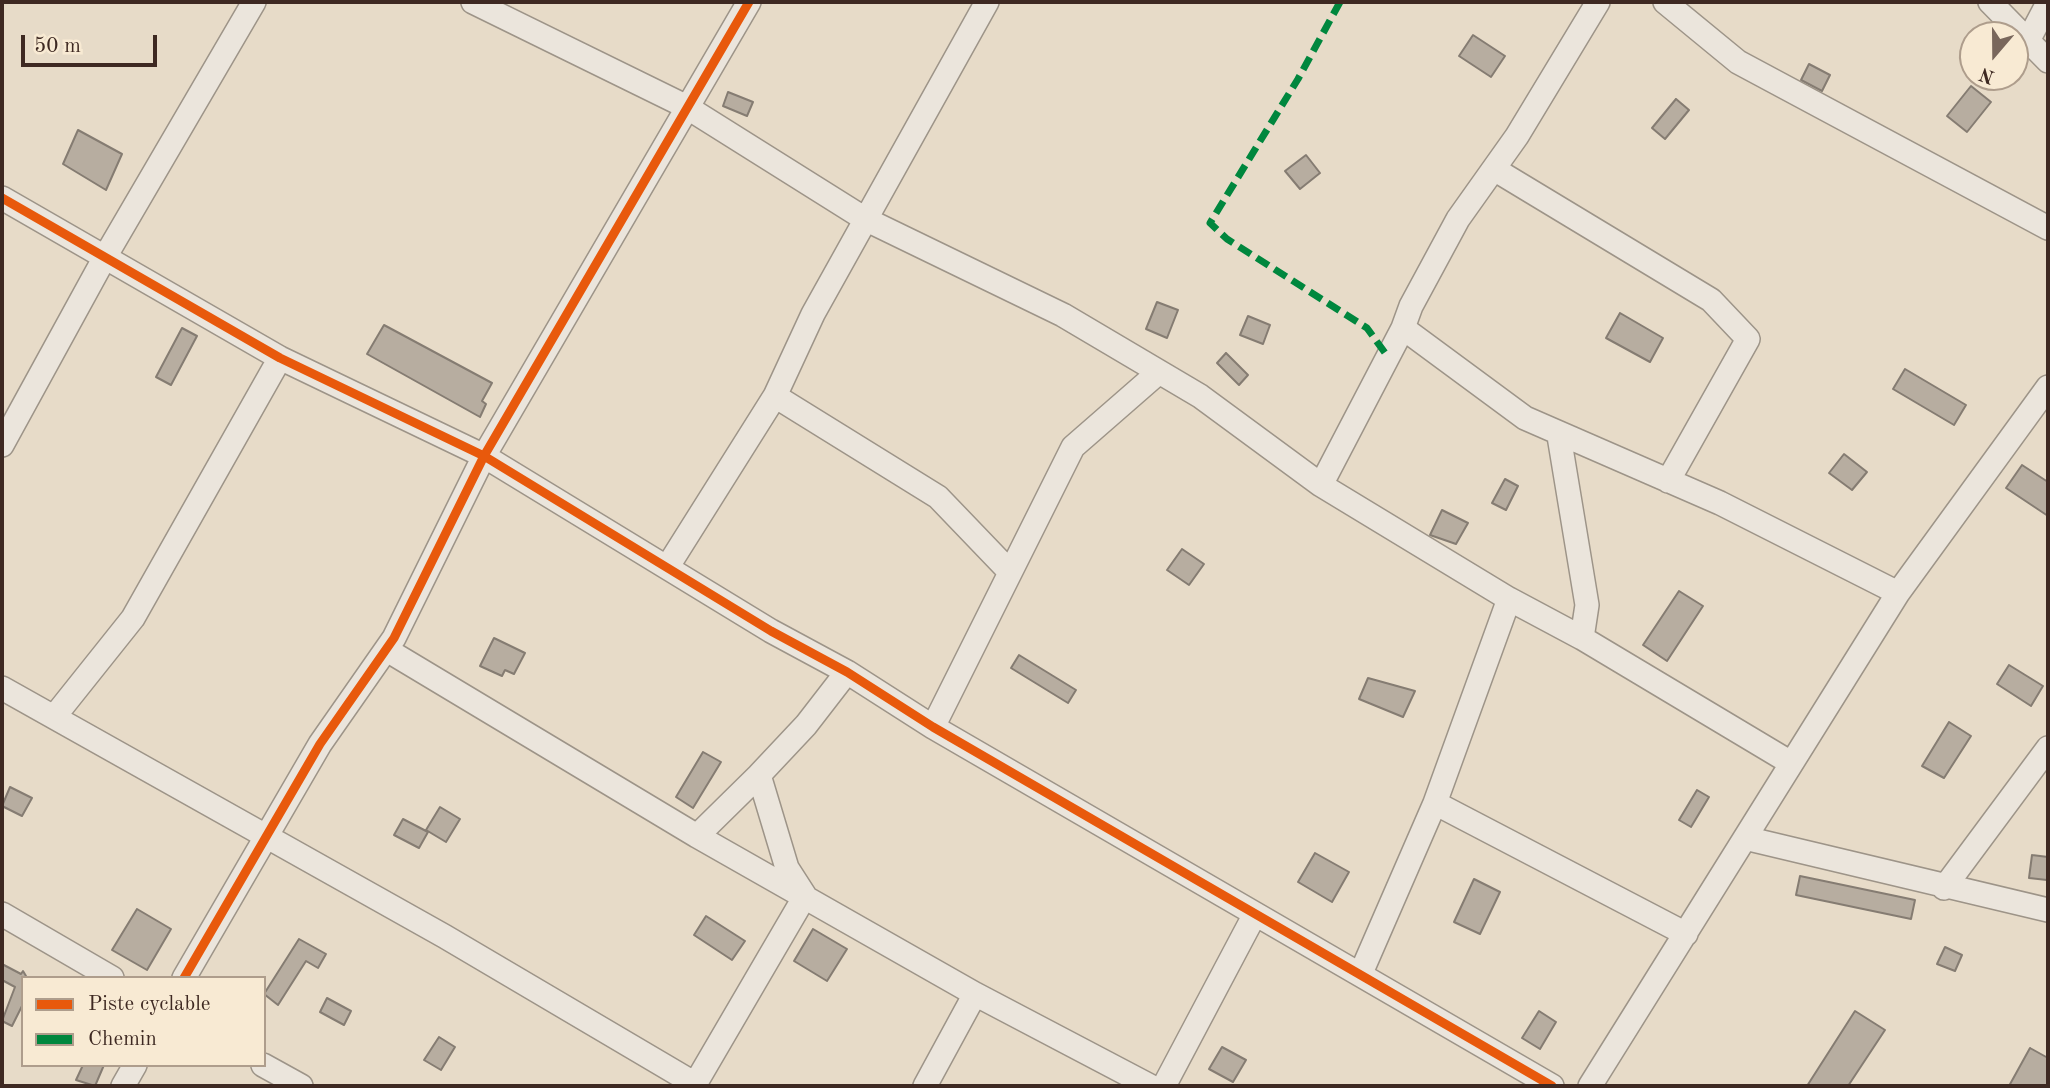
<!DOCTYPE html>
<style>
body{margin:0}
#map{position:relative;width:2050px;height:1088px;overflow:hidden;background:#e7dbc8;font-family:"Old Standard TT",serif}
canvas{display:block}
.frame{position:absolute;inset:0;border:4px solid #3e2922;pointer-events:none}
.legend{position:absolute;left:21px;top:976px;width:245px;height:91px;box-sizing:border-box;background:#f8ead3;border:2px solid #ae9d8c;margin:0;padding:9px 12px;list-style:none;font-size:21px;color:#3e2922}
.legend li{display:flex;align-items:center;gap:14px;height:35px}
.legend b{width:35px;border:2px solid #ae9d8c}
.north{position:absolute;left:1959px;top:21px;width:70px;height:70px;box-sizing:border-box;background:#f8ead3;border:2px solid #ae9d8c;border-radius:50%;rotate:200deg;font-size:19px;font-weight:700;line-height:28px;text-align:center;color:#3e2922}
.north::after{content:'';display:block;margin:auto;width:24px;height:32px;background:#79675c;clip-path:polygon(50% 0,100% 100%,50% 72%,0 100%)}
.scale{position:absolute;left:21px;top:35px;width:136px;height:32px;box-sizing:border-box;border:4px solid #3e2922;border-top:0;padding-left:9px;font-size:21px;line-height:24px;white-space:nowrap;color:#3e2922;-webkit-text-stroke:5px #f8ead3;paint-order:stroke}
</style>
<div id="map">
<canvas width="2050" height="1088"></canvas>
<div class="frame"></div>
<ul class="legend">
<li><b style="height:9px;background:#e8590c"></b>Piste cyclable</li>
<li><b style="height:9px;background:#00873e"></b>Chemin</li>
</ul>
<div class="north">N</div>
<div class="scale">50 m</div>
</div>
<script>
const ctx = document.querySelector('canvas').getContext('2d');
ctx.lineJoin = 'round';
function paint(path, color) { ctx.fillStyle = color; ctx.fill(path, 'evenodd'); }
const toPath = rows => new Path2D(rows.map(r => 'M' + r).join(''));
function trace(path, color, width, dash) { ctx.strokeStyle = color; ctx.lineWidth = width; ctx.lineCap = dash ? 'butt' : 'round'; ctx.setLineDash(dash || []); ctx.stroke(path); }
const building = toPath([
 [1473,35,1505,56,1491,77,1459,56,1473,35],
 [1809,64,1830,75,1822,91,1801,80,1809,64],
 [1971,86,1991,102,1967,132,1947,116,1971,86],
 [728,92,753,102,747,116,723,106,728,92],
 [1676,99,1689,110,1665,139,1652,128,1676,99],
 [78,130,122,154,106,190,63,164,78,130],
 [1306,155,1320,173,1300,189,1285,171,1306,155],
 [1157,302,1178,310,1167,338,1146,329,1157,302],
 [1620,313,1663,338,1650,362,1606,338,1620,313],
 [1248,316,1270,325,1263,344,1240,335,1248,316],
 [384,325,492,383,482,401,486,404,480,417,367,354,384,325],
 [182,328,197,336,171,385,156,377,182,328],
 [1226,353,1248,375,1239,385,1217,363,1226,353],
 [1905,369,1966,405,1954,425,1893,389,1905,369],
 [1844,454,1867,472,1852,490,1829,473,1844,454],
 [2022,465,2048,482,2048,516,2006,488,2022,465],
 [1505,479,1518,486,1506,510,1492,503,1505,479],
 [1442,510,1468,523,1456,544,1430,535,1442,510],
 [1182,549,1204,564,1189,585,1167,570,1182,549],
 [1679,591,1703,606,1667,661,1643,645,1679,591],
 [494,638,525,653,514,674,505,670,502,676,480,666,494,638],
 [1019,655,1076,690,1068,703,1011,668,1019,655],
 [2009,665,2043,686,2031,706,1997,684,2009,665],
 [1368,678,1415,691,1403,717,1359,699,1368,678],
 [1949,722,1971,736,1944,778,1922,766,1949,722],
 [703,752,721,762,693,808,676,797,703,752],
 [10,787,32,798,22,816,2,806,10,787],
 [1697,790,1709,797,1691,827,1679,820,1697,790],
 [440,807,460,819,446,842,426,830,440,807],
 [403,819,428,832,419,848,394,835,403,819],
 [1315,853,1349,872,1332,902,1298,882,1315,853],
 [2032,855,2048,857,2047,880,2029,878,2032,855],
 [1800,876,1915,900,1911,919,1796,895,1800,876],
 [1474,879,1500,892,1480,934,1454,922,1474,879],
 [137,909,171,929,147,970,112,950,137,909],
 [706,916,745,941,732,960,694,935,706,916],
 [813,929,847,949,827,981,794,961,813,929],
 [299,939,326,954,318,968,306,961,278,1005,264,994,299,939],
 [1945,947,1962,955,1955,971,1937,964,1945,947],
 [2,964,21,974,23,971,26,976,23,978,23,1004,12,1026,2,1021,15,987,2,980,2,964],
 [327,998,351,1011,344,1025,320,1012,327,998],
 [1539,1011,1556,1022,1540,1049,1522,1038,1539,1011],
 [1855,1011,1885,1030,1848,1086,1807,1086,1855,1011],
 [439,1037,455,1047,441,1070,424,1060,439,1037],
 [1222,1047,1246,1060,1233,1082,1209,1069,1222,1047],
 [2030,1048,2048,1058,2048,1086,2009,1086,2030,1048],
 [83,1065,104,1065,95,1086,76,1080,83,1065]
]);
paint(building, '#b7ada0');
trace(building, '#857c72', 2);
const minor = toPath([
 [473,2,685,106,865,219,1063,315,1200,396,1321,485],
 [1665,2,1738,62,2048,228],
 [1990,2,2048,61],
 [2029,39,2048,3],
 [1494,169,1711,300,1748,339,1668,481],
 [2,198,280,358,484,456,771,631,847,672,933,727,1552,1086],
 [1403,328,1525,418,1720,503,1898,593],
 [775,396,938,497,1010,572],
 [1559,436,1587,605,1582,638],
 [2,445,105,257,254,2],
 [668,566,775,396,813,314,987,2],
 [1509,599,1321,485,1403,328,1411,306,1458,219,1517,136,1598,2],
 [387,650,697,836,759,775],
 [2,688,444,936,695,1084],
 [54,717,133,618,280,358],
 [933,727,1073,447,1159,372],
 [1435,803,1509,599,1582,638,1791,763],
 [697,836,975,994,1150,1086],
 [1745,838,2048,910],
 [1944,888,2048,748],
 [2,914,112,978],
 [1361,973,1435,803,1686,934],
 [184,978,320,744,394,638,484,456,749,2],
 [263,1065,301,1086],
 [123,1086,135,1065],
 [694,1086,805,896,787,868,759,775,806,725,847,672],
 [925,1086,975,994],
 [1164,1086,1255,914],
 [1590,1086,1898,593,2048,387]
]);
trace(minor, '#9d9488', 26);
trace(minor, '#ebe5dc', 23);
trace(toPath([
 [1340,2,1298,79,1210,223,1227,239,1367,328,1388,357]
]), '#00873e', 7, [14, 7]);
trace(toPath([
 [2,198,280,358,484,456,771,631,847,672,933,727,1552,1086],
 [184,978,320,744,394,638,484,456,749,2]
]), '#e8590c', 9);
</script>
